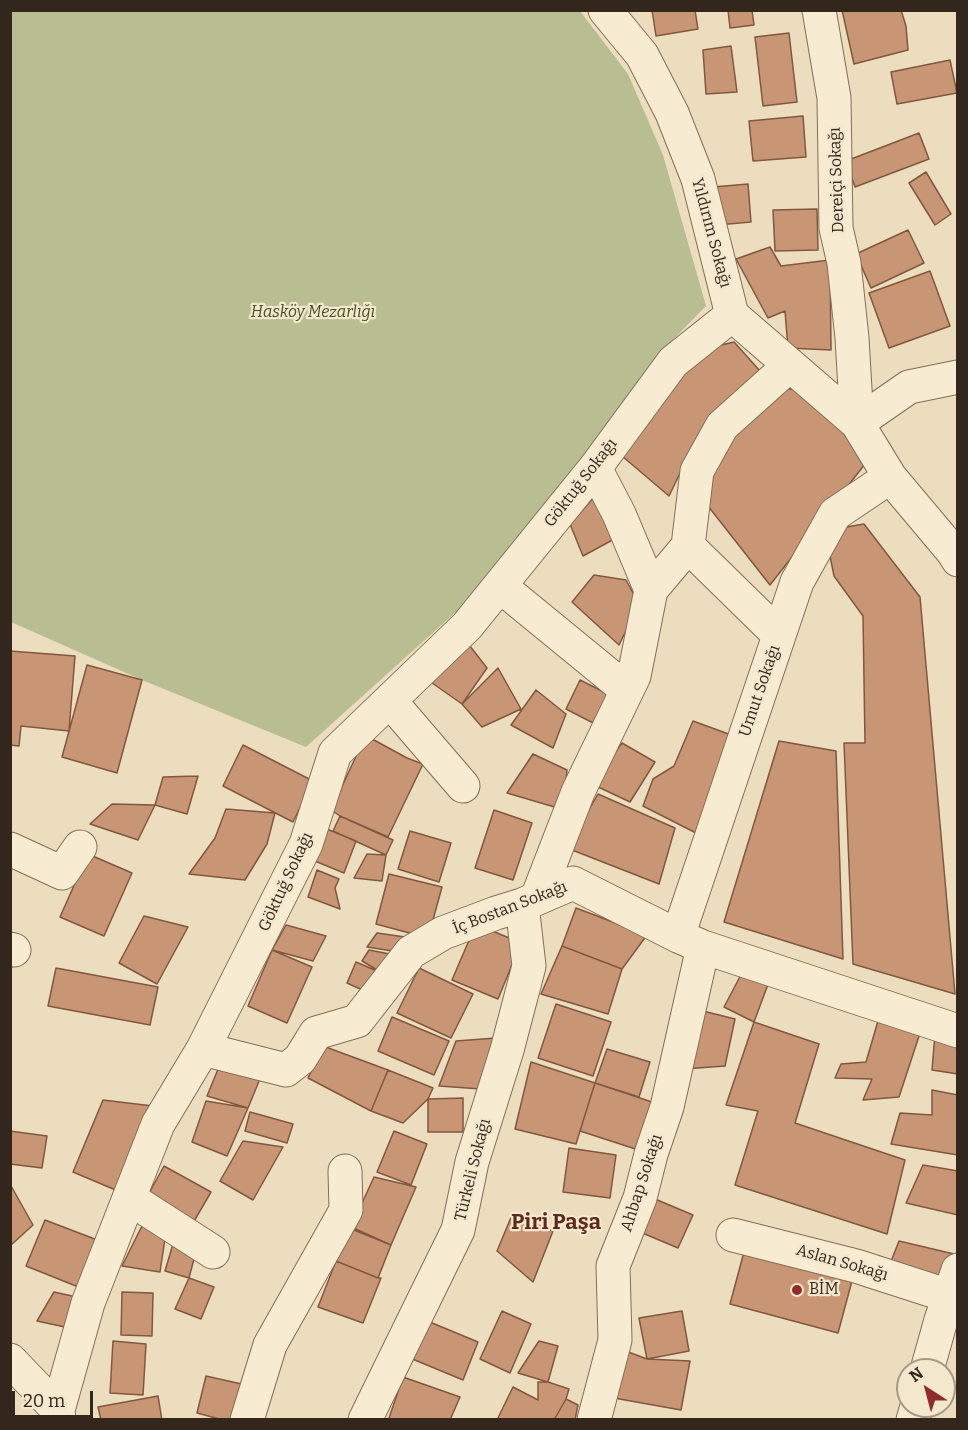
<!DOCTYPE html>
<meta charset="utf-8">
<style>
body{margin:0}
#map{position:relative;width:968px;height:1430px;overflow:hidden;background:#ecddbe;font-family:Bitter,serif}
canvas{display:block}
.frame{position:absolute;inset:0;border:12px solid #33261c;pointer-events:none}
.north{position:absolute;left:896px;top:1358px;width:60px;height:60px;box-sizing:border-box;background:#f3e7cd;border:2px solid #a69a86;border-radius:50%;rotate:324deg;font-size:16px;font-weight:700;line-height:24px;text-align:center;color:#33261c}
.north::after{content:'';display:block;margin:auto;width:21px;height:27px;background:#8f2a2d;clip-path:polygon(50% 0,100% 100%,50% 72%,0 100%)}
.scale{position:absolute;left:12px;top:1391px;width:81px;height:27px;box-sizing:border-box;border:3px solid #33261c;border-top:0;padding-left:8px;font-size:18px;line-height:21px;white-space:nowrap;color:#33261c;-webkit-text-stroke:4px #f3e7cd;paint-order:stroke}
</style>
<div id="map">
<canvas width="968" height="1430"></canvas>
<div class="frame"></div>
<div class="north">N</div>
<div class="scale">20 m</div>
</div>
<script>
const ctx = document.querySelector('canvas').getContext('2d');
ctx.lineJoin = 'round';
function paint(path, color) { ctx.fillStyle = color; ctx.fill(path, 'evenodd'); }
const toPath = rows => new Path2D(rows.map(r => 'M' + r).join(''));
function trace(path, color, width, dash) { ctx.strokeStyle = color; ctx.lineWidth = width; ctx.lineCap = dash ? 'butt' : 'round'; ctx.setLineDash(dash || []); ctx.stroke(path); }
function write(font, color, halo, rows, align = 'center') {
  ctx.font = font + ' Bitter,serif'; ctx.lineWidth = 4.5; ctx.setLineDash([]); ctx.textBaseline = 'middle'; ctx.strokeStyle = halo; ctx.fillStyle = color; for (const [text, x, y, turn = 0] of rows) {
    ctx.save(); ctx.translate(x, y); ctx.rotate((+turn || 0) * Math.PI / 180); ctx.textAlign = isNaN(turn) ? turn : align; if (halo) ctx.strokeText(text, 0, 0); ctx.fillText(text, 0, 0); ctx.restore();
  }
}
paint(toPath([
 [11,11,580,11,628,74,663,155,706,306,662,351,582,459,477,593,306,747,142,680,11,622]
]), '#b9bd92');
const building = toPath([
 [652,10,695,10,698,29,656,36,652,10],
 [728,10,752,10,754,25,730,28,728,10],
 [842,10,901,10,906,26,908,50,854,64,842,10],
 [789,33,797,102,763,106,755,37,789,33],
 [731,46,737,92,706,94,703,50,731,46],
 [950,60,957,93,897,104,891,72,950,60],
 [803,116,806,157,753,161,749,121,803,116],
 [919,133,929,159,855,187,846,161,919,133],
 [926,172,951,214,935,225,909,183,926,172],
 [748,184,751,222,717,225,713,187,748,184],
 [817,209,818,250,775,251,773,210,817,209],
 [908,230,924,263,871,288,856,254,908,230],
 [770,247,781,266,830,260,831,350,788,348,785,311,768,318,736,259,770,247],
 [930,271,950,326,889,348,869,293,930,271],
 [734,342,760,371,756,389,699,434,669,496,622,456,677,373,717,346,734,342],
 [770,389,807,389,852,433,865,464,770,585,708,506,719,443,770,389],
 [596,495,618,537,583,556,570,524,596,495],
 [864,524,920,597,955,994,853,964,844,743,865,743,863,616,834,576,829,551,835,529,864,524],
 [594,575,626,580,639,604,619,645,572,602,594,575],
 [466,641,487,668,462,704,425,678,466,641],
 [10,651,75,656,69,731,21,726,19,746,10,745,10,651],
 [87,665,142,680,117,773,62,757,87,665],
 [498,668,521,709,482,727,462,704,498,668],
 [580,680,618,699,603,728,566,709,580,680],
 [536,690,566,714,553,748,511,725,536,690],
 [693,721,734,736,696,833,643,806,653,779,674,766,693,721],
 [365,737,374,740,407,758,423,764,388,837,340,816,331,810,365,737],
 [779,741,836,751,843,959,724,922,779,741],
 [622,743,655,762,630,802,592,784,622,743],
 [243,745,313,781,293,822,223,786,243,745],
 [533,754,567,770,566,781,558,808,507,793,533,754],
 [198,776,187,814,155,805,163,777,198,776],
 [598,794,675,828,659,884,567,848,598,794],
 [112,804,155,805,138,840,90,824,112,804],
 [226,809,275,813,267,844,245,880,189,874,215,838,226,809],
 [494,810,532,823,513,880,475,868,494,810],
 [340,816,393,840,386,855,333,831,340,816],
 [322,827,356,841,344,873,310,859,322,827],
 [410,831,451,843,439,882,398,869,410,831],
 [88,854,132,873,104,936,60,917,88,854],
 [367,854,386,855,382,881,354,878,367,854],
 [317,870,339,879,335,888,340,909,308,897,317,870],
 [389,874,442,887,428,938,376,924,389,874],
 [576,908,647,935,622,969,562,946,576,908],
 [144,916,188,927,157,984,119,963,144,916],
 [476,924,521,943,498,999,452,980,476,924],
 [286,925,326,936,313,961,272,950,286,925],
 [377,933,412,938,399,952,367,947,377,933],
 [562,946,622,969,608,1014,541,994,562,946],
 [272,950,312,967,287,1023,248,1006,272,950],
 [369,950,395,955,384,974,362,961,369,950],
 [356,962,384,974,369,993,347,983,356,962],
 [56,968,158,987,150,1025,48,1006,56,968],
 [419,968,473,994,451,1038,397,1013,419,968],
 [744,969,770,979,754,1022,724,1007,744,969],
 [556,1004,611,1022,593,1076,538,1058,556,1004],
 [699,1010,735,1019,725,1066,684,1069,699,1010],
 [880,1014,922,1027,899,1097,863,1100,872,1079,835,1078,841,1064,866,1062,880,1014],
 [392,1017,449,1041,434,1075,378,1051,392,1017],
 [754,1022,819,1044,795,1123,905,1160,887,1234,735,1185,758,1111,726,1105,754,1022],
 [935,1034,958,1040,958,1074,932,1070,935,1034],
 [496,1038,481,1089,439,1086,456,1041,496,1038],
 [323,1046,388,1070,371,1111,308,1078,323,1046],
 [607,1049,650,1062,639,1097,595,1083,607,1049],
 [223,1057,264,1069,248,1108,207,1096,223,1057],
 [531,1062,595,1083,576,1144,515,1129,531,1062],
 [388,1070,433,1088,428,1099,403,1123,371,1111,388,1070],
 [595,1083,667,1107,651,1154,580,1131,595,1083],
 [932,1090,958,1095,958,1155,891,1144,900,1113,932,1115,932,1090],
 [463,1098,463,1132,428,1132,428,1099,463,1098],
 [103,1100,153,1106,118,1191,73,1172,103,1100],
 [206,1101,248,1108,227,1156,192,1142,206,1101],
 [250,1112,293,1124,287,1143,245,1131,250,1112],
 [10,1131,47,1136,42,1168,10,1164,10,1131],
 [394,1131,427,1144,411,1185,377,1172,394,1131],
 [243,1141,283,1147,253,1200,220,1181,243,1141],
 [569,1148,616,1155,610,1198,563,1192,569,1148],
 [923,1165,958,1171,958,1215,906,1203,923,1165],
 [164,1166,211,1192,193,1223,147,1197,164,1166],
 [374,1177,416,1187,391,1245,351,1227,374,1177],
 [10,1184,33,1225,10,1246,10,1184],
 [655,1199,693,1215,678,1248,640,1232,655,1199],
 [512,1215,553,1231,533,1282,497,1251,512,1215],
 [45,1220,100,1241,81,1288,26,1266,45,1220],
 [142,1226,166,1232,160,1272,122,1266,142,1226],
 [349,1228,391,1245,378,1278,336,1261,349,1228],
 [748,1237,856,1266,838,1333,730,1304,748,1237],
 [899,1241,954,1254,942,1281,888,1269,899,1241],
 [173,1244,196,1251,189,1278,165,1271,173,1244],
 [336,1261,378,1278,381,1278,363,1323,318,1307,336,1261],
 [189,1278,214,1287,201,1319,175,1309,189,1278],
 [54,1292,81,1298,74,1329,37,1321,54,1292],
 [122,1292,153,1293,152,1336,121,1335,122,1292],
 [502,1311,531,1324,510,1373,480,1359,502,1311],
 [682,1311,689,1351,647,1359,639,1318,682,1311],
 [425,1320,478,1342,463,1380,410,1358,425,1320],
 [113,1341,146,1344,143,1395,110,1393,113,1341],
 [539,1341,558,1346,548,1382,518,1373,539,1341],
 [623,1350,647,1359,690,1361,681,1410,614,1398,623,1350],
 [206,1376,246,1385,237,1420,223,1420,197,1413,206,1376],
 [403,1377,460,1397,450,1420,393,1420,389,1418,403,1377],
 [538,1382,548,1382,569,1389,566,1399,554,1420,497,1420,513,1387,538,1400,538,1382],
 [158,1396,162,1420,101,1420,98,1407,158,1396],
 [566,1399,578,1405,575,1420,554,1420,566,1399]
]);
paint(building, '#c99675');
trace(building, '#81573f', 1.5);
const minor = toPath([
 [605,10,642,55,672,113,698,179,732,315,857,423,890,477,953,552,958,560],
 [819,10,834,98,836,228,844,263,852,338,857,423],
 [857,423,909,387,958,377],
 [688,546,779,635],
 [500,586,627,690],
 [651,590,688,546,697,471,722,426,790,365],
 [390,701,463,786],
 [10,849,62,873,80,847],
 [537,898,578,792,634,676,651,590,619,514,595,468],
 [678,936,797,582,835,514,890,477],
 [10,949,14,950],
 [203,1049,286,1070,300,1059,316,1033,357,1021,411,952,443,933,496,913,522,905,573,883,678,936,703,947,958,1031],
 [129,1198,213,1252],
 [733,1235,856,1266,949,1296],
 [10,1360,58,1410],
 [927,1370,941,1320,958,1270],
 [59,1420,58,1410,88,1303,158,1124,203,1049,306,844,335,753,467,626,595,468,673,362,732,315],
 [247,1420,270,1345,346,1210,345,1171],
 [365,1420,458,1230,472,1162,507,1050,529,966,522,905],
 [594,1420,615,1340,613,1266,640,1198,651,1154,667,1107,703,947],
 [913,1420,917,1406]
]);
trace(minor, '#836e58', 35);
trace(minor, '#f7ebd1', 33);
for (const [x, y, r, color] of [
 [797,1290,6,"#8f2a2d"]
]) { const dot = new Path2D(); dot.arc(x, y, r, 0, 2 * Math.PI); ctx.fillStyle = color; ctx.fill(dot); trace(dot, '#f3e7cd', 2); }
write('16px', '#33261c', '#f3e7cd', [
 ["Dereiçi Sokağı",837,180,-92],
 ["Yıldırım Sokağı",711,233,75],
 ["Göktuğ Sokağı",581,483,-52],
 ["Umut Sokağı",760,691,-71],
 ["Göktuğ Sokağı",286,882,-65],
 ["İç Bostan Sokağı",510,908,-21],
 ["Türkeli Sokağı",473,1170,-76],
 ["Ahbap Sokağı",642,1183,-72],
 ["Aslan Sokağı",842,1263,16]
]);
write('italic 16px', '#454f23', '#f3e7cd', [
 ["Hasköy Mezarlığı",313,313]
]);
write('16px', '#33261c', '#f3e7cd', [
 ["BİM",809,1290]
], 'left');
write('bold 22px', '#5e291d', '#f3e7cd', [
 ["Piri Paşa",556,1223]
]);
</script>
